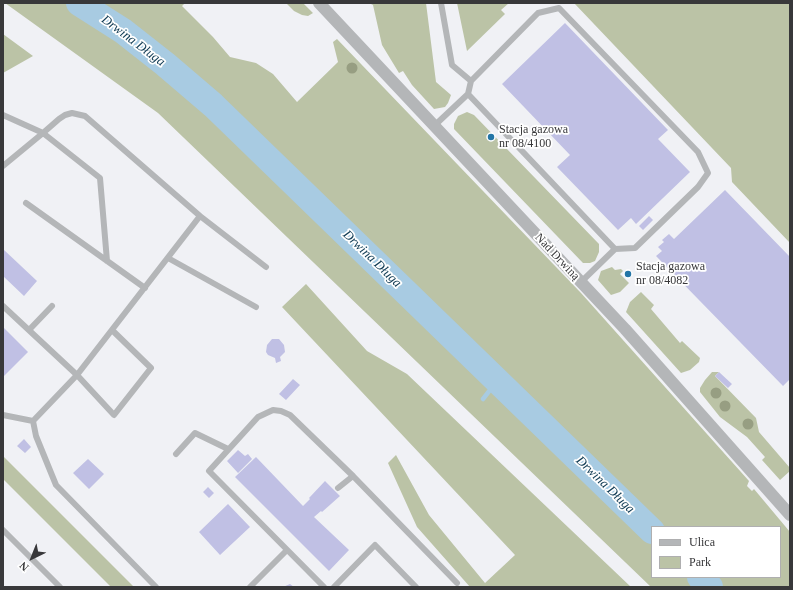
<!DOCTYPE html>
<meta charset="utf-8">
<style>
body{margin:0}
#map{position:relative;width:793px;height:590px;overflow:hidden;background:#f0f1f5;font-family:Georgia,serif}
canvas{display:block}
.frame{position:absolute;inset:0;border:4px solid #38383a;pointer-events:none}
.legend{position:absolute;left:651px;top:526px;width:130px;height:52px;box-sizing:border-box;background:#fff;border:1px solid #afafb0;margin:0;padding:5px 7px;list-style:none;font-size:12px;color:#38383a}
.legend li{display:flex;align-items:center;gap:8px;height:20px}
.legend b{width:20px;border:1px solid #afafb0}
.north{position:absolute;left:12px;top:538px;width:40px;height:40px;-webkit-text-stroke:3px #fff;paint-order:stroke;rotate:223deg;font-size:11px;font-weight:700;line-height:16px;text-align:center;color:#38383a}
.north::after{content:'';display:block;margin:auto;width:14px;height:18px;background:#38383a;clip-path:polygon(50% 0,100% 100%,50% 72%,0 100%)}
</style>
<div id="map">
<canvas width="793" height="590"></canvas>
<div class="frame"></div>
<ul class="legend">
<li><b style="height:5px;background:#b4b6b8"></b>Ulica</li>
<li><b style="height:11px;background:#bbc3a6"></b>Park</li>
</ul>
<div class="north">N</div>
</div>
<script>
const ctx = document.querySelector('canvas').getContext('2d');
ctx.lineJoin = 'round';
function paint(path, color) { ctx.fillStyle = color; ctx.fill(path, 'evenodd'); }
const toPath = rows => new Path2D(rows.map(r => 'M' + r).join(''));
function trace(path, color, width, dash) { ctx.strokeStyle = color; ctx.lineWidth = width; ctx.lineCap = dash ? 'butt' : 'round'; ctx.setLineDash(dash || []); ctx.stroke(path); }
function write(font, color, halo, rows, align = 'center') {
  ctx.font = font + ' Georgia,serif'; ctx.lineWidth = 3.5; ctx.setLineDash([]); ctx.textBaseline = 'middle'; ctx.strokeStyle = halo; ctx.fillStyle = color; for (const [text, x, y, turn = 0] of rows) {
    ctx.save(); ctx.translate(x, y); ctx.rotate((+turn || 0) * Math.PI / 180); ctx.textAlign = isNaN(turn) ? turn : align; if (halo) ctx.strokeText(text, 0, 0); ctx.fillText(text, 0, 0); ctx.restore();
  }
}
paint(toPath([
 [5,3,185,3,182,6,213,37,230,57,256,63,273,74,297,102,338,62,333,42,337,39,581,293,749,481,747,486,752,491,754,489,790,532,790,587,651,587,158,113],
 [652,527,780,527,780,577,652,577],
 [286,3,303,3,313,13,308,16,302,15,294,11],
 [369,3,426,3,436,82,451,95,448,103,445,107,434,109,412,85,403,71,399,73,382,45,373,5],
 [457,3,509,3,501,10,505,14,467,51],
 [574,3,790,3,790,243,732,182,731,168],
 [3,34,33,56,3,73],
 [467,112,474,115,599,244,599,252,595,261,590,263,583,263,454,129,454,124,458,116],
 [612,267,615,270,621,269,623,271,620,274,629,283,620,292,611,295,598,280,601,271],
 [306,284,367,351,407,374,631,587,470,587,417,527,388,463,396,455,429,515,485,583,515,555,282,307],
 [641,292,654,305,651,309,680,343,682,341,700,358,699,362,690,370,681,373,626,312,630,302],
 [712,372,719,372,715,376,756,418,759,432,790,468,790,471,780,480,762,460,765,457,747,437,720,417,700,392,700,388,705,380],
 [3,456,134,587,111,587,3,479]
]), '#bbc3a6');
trace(toPath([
 [85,7,88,3],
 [483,399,490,390,495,378]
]), '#a8cbe2', 4.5);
trace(toPath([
 [79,3,123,31,165,64,213,105,652,531],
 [700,577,710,587]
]), '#a8cbe2', 26);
paint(toPath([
 [565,23,668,130,658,139,690,172,636,224,631,218,618,230,557,167,570,155,502,84],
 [490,133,495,138,492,140,488,136],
 [725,190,790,257,790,379,783,386,656,256,662,251,658,247,664,242,662,240,669,234,674,239],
 [649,216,653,220,643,230,639,226],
 [3,249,37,281,24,296,3,276],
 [3,327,28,352,3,377],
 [272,339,279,339,284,345,285,352,280,357,281,361,276,363,275,358,268,355,266,352,267,345],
 [719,372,732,384,728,388,715,376],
 [293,379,300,385,286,400,279,394],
 [24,439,31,447,25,453,17,446],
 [238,450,245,456,248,454,252,459,238,473,227,461],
 [256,457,303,506,310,499,309,498,325,481,340,496,322,512,321,511,314,517,349,550,329,571,235,477],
 [88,459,104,474,89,489,73,473],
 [208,487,214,493,209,498,203,492],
 [228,504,250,527,220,555,199,532],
 [290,584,294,587,283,587]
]), '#c0c0e4');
trace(toPath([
 [441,3,452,65,471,81],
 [468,94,615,249],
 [3,115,43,133,3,166],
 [434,126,468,94,471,81,538,13,559,8,698,152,708,173,698,187,635,248,615,249,581,282],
 [26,203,145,288],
 [168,258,256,307],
 [107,261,100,178,43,133,59,119,65,115,72,113,85,116,200,216],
 [3,306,77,375,200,216,266,267],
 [29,330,52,306],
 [112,330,151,368,114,415,77,375,33,421,36,436,56,485,156,587],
 [3,415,33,421],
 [176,454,195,433,228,449],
 [353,476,457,583],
 [3,530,60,587],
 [250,587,287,550],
 [324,587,209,471,258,417,273,410,281,411,290,415,353,476,338,488],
 [334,587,375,545,416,587]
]), '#b4b6b8', 6);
trace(toPath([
 [319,3,625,329,790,515]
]), '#b4b6b8', 12);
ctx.fillStyle = '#979e82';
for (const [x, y] of [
 [352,68],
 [716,393],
 [725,406],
 [748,424]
]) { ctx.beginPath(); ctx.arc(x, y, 5.5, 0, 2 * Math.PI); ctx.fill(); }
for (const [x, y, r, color] of [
 [491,137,4,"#2375a6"],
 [628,274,4,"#2375a6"]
]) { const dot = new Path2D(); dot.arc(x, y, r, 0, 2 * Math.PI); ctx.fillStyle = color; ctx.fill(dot); trace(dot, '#fff', 1.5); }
write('12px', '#38383a', '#fff', [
 ["Stacja gazowa",499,130],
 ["nr 08/4100",499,144],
 ["Stacja gazowa",636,267],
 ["nr 08/4082",636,281]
], 'left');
write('12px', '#38383a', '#fff', [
 ["Nad Drwiną",557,257,47]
]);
write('italic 13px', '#0f3a53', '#fff', [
 ["Drwina Długa",133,41,37],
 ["Drwina Długa",372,259,44],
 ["Drwina Długa",605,485,44]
]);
</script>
